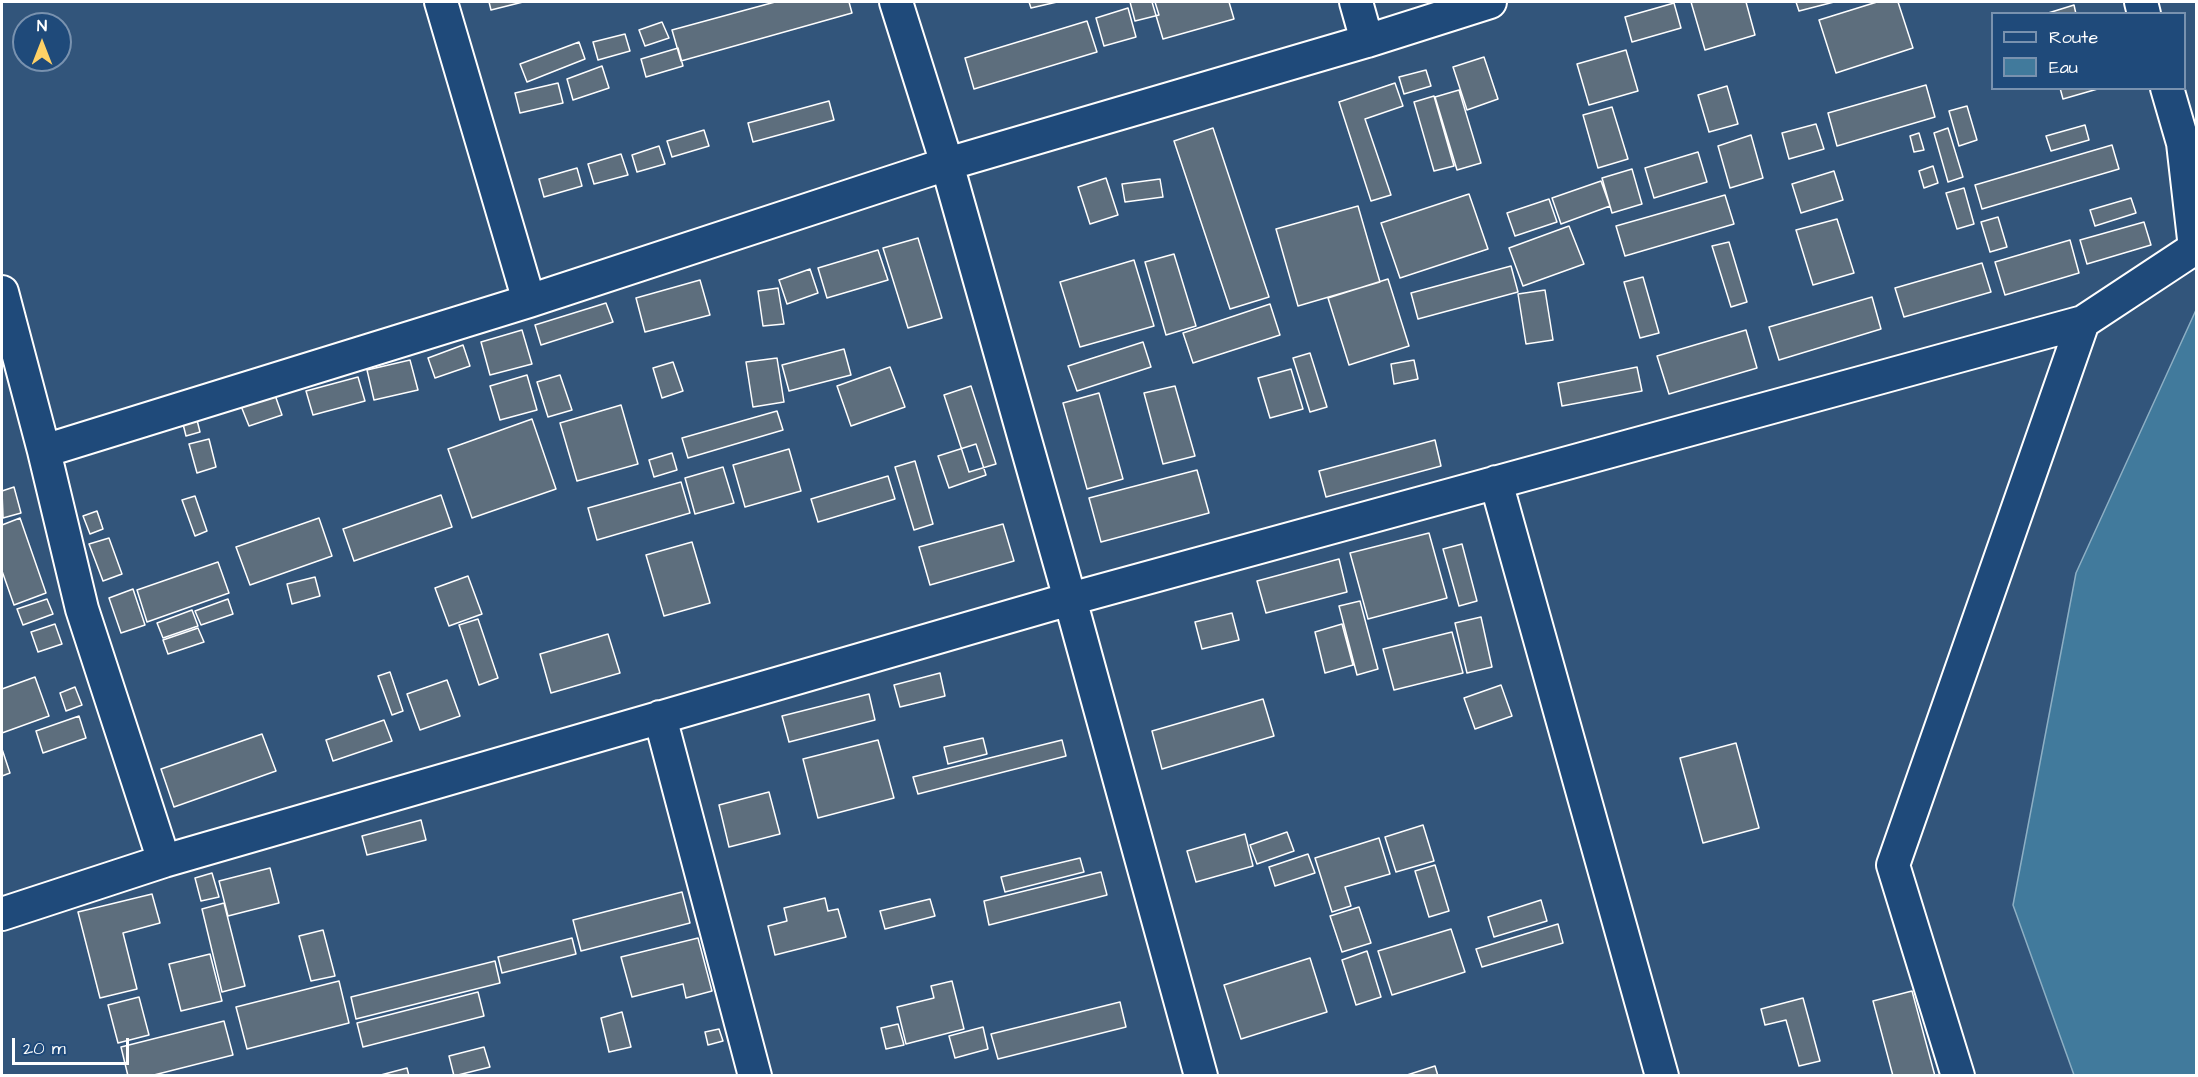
<!DOCTYPE html>
<style>
body{margin:0}
#map{position:relative;width:2198px;height:1077px;overflow:hidden;background:#32557b;font-family:"Architects Daughter",sans-serif}
canvas{display:block}
.frame{position:absolute;inset:0;border:3px solid #fff;pointer-events:none}
.legend{position:absolute;left:1991px;top:12px;width:195px;height:78px;box-sizing:border-box;background:#1f4a7a;border:2px solid #7992af;margin:0;padding:8px 10px;list-style:none;font-size:18px;color:#fff}
.legend li{display:flex;align-items:center;gap:12px;height:30px}
.legend b{width:30px;border:2px solid #7992af}
.north{position:absolute;left:12px;top:12px;width:60px;height:60px;box-sizing:border-box;background:#1f4a7a;border:2px solid #7992af;border-radius:50%;rotate:0deg;font-size:16px;font-weight:700;line-height:24px;text-align:center;color:#fff}
.north::after{content:'';display:block;margin:auto;width:21px;height:27px;background:#ffd166;clip-path:polygon(50% 0,100% 100%,50% 72%,0 100%)}
.scale{position:absolute;left:12px;top:1038px;width:117px;height:27px;box-sizing:border-box;border:3px solid #fff;border-top:0;padding-left:8px;font-size:18px;line-height:21px;white-space:nowrap;color:#fff;-webkit-text-stroke:4px #1f4a7a;paint-order:stroke}
</style>
<div id="map">
<canvas width="2198" height="1077"></canvas>
<div class="frame"></div>
<ul class="legend">
<li><b style="height:8px;background:#1f4a7a"></b>Route</li>
<li><b style="height:16px;background:#417a9c"></b>Eau</li>
</ul>
<div class="north">N</div>
<div class="scale">20 m</div>
</div>
<script>
const ctx = document.querySelector('canvas').getContext('2d');
ctx.lineJoin = 'round';
function paint(path, color) { ctx.fillStyle = color; ctx.fill(path, 'evenodd'); }
const toPath = rows => new Path2D(rows.map(r => 'M' + r).join(''));
function trace(path, color, width, dash) { ctx.strokeStyle = color; ctx.lineWidth = width; ctx.lineCap = dash ? 'butt' : 'round'; ctx.setLineDash(dash || []); ctx.stroke(path); }
const water = toPath([
 [2196,310,2196,1075,2074,1075,2013,905,2076,573,2196,310]
]);
paint(water, '#417a9c');
trace(water, '#8dafc4', 1.5);
const building = toPath([
 [489,2,523,2,491,10,489,2],
 [775,2,849,2,852,13,681,61,672,30,775,2],
 [1029,2,1057,2,1031,8,1029,2],
 [1130,2,1155,2,1159,15,1135,21,1130,2],
 [1152,2,1229,2,1234,19,1163,39,1152,2],
 [1691,2,1746,2,1755,35,1705,50,1691,2],
 [1796,2,1834,2,1799,11,1796,2],
 [1877,2,1898,2,1913,48,1836,73,1819,20,1877,2],
 [1674,3,1681,28,1632,42,1625,17,1674,3],
 [2074,5,2076,14,2045,14,2074,5],
 [1128,8,1136,37,1104,46,1096,18,1128,8],
 [1087,21,1097,52,974,89,965,58,1087,21],
 [662,22,669,38,645,46,639,30,662,22],
 [625,34,630,51,598,60,593,42,625,34],
 [579,42,585,59,527,82,520,64,579,42],
 [678,48,683,66,646,77,641,59,678,48],
 [1626,50,1638,91,1589,105,1577,64,1626,50],
 [1484,57,1498,99,1467,110,1453,67,1484,57],
 [602,66,609,88,573,100,567,79,602,66],
 [1426,70,1431,86,1404,94,1399,77,1426,70],
 [558,83,563,103,520,113,515,93,558,83],
 [1395,83,1403,106,1365,119,1391,195,1371,201,1339,102,1395,83],
 [1926,85,1935,117,1837,146,1828,113,1926,85],
 [1727,86,1738,124,1709,132,1698,95,1727,86],
 [2060,88,2101,88,2063,99,2060,88],
 [1459,90,1481,163,1457,170,1435,97,1459,90],
 [1434,96,1454,166,1434,171,1414,102,1434,96],
 [829,101,834,120,753,142,748,123,829,101],
 [1967,106,1977,140,1959,146,1949,111,1967,106],
 [1612,107,1628,159,1598,168,1583,115,1612,107],
 [1816,124,1824,149,1789,159,1782,133,1816,124],
 [2085,125,2089,140,2051,151,2046,136,2085,125],
 [1213,128,1269,297,1230,309,1174,141,1213,128],
 [1948,128,1963,177,1948,182,1934,133,1948,128],
 [704,130,709,146,672,157,667,141,704,130],
 [1919,133,1924,150,1914,152,1910,136,1919,133],
 [1751,135,1763,178,1730,188,1718,146,1751,135],
 [2112,145,2119,169,1982,209,1975,185,2112,145],
 [659,146,665,164,637,172,632,155,659,146],
 [1698,152,1707,182,1654,198,1645,168,1698,152],
 [621,154,628,175,594,184,588,164,621,154],
 [1933,166,1938,183,1924,188,1919,171,1933,166],
 [577,168,582,186,544,197,539,179,577,168],
 [1632,169,1642,204,1612,213,1602,178,1632,169],
 [1834,171,1843,200,1801,213,1792,184,1834,171],
 [1106,178,1118,215,1090,224,1078,187,1106,178],
 [1160,179,1163,197,1125,202,1122,184,1160,179],
 [1601,181,1610,206,1561,224,1552,198,1601,181],
 [1964,188,1974,224,1957,229,1946,193,1964,188],
 [1469,194,1488,249,1400,278,1381,223,1469,194],
 [1725,195,1734,224,1625,256,1616,226,1725,195],
 [2131,198,2136,213,2095,226,2090,210,2131,198],
 [1549,199,1557,222,1515,236,1507,213,1549,199],
 [1358,206,1380,282,1298,306,1276,229,1358,206],
 [1998,217,2007,247,1990,252,1981,222,1998,217],
 [1837,219,1854,273,1813,285,1796,230,1837,219],
 [2144,222,2151,245,2087,264,2080,240,2144,222],
 [1569,226,1584,264,1523,286,1509,248,1569,226],
 [918,238,942,318,908,328,883,248,918,238],
 [2070,240,2079,273,2005,295,1995,262,2070,240],
 [1729,242,1747,302,1731,307,1712,246,1729,242],
 [878,250,888,280,827,298,818,268,878,250],
 [1174,254,1196,326,1166,335,1145,262,1174,254],
 [1134,260,1154,326,1080,347,1060,282,1134,260],
 [1982,263,1991,292,1904,317,1895,288,1982,263],
 [1511,266,1518,292,1418,319,1411,293,1511,266],
 [810,269,818,293,787,304,779,280,810,269],
 [1643,277,1659,333,1640,338,1624,282,1643,277],
 [1388,279,1409,346,1349,365,1328,298,1388,279],
 [700,280,710,315,645,332,636,298,700,280],
 [778,288,784,324,763,326,758,291,778,288],
 [1545,290,1553,340,1526,344,1518,294,1545,290],
 [1872,297,1881,329,1779,360,1769,327,1872,297],
 [606,303,613,322,541,345,535,325,606,303],
 [1270,304,1280,335,1193,363,1183,333,1270,304],
 [522,330,532,364,490,375,481,342,522,330],
 [1746,330,1757,368,1669,394,1657,356,1746,330],
 [1143,342,1151,367,1077,391,1068,366,1143,342],
 [463,345,470,366,435,378,428,358,463,345],
 [844,349,851,375,789,391,782,365,844,349],
 [1310,353,1327,407,1310,412,1293,358,1310,353],
 [777,358,784,402,753,407,746,362,777,358],
 [410,360,418,390,374,400,367,370,410,360],
 [1414,360,1418,379,1394,384,1391,364,1414,360],
 [673,362,683,391,662,398,653,368,673,362],
 [890,367,905,407,851,426,837,386,890,367],
 [1637,367,1642,391,1562,406,1558,383,1637,367],
 [1291,369,1303,409,1270,418,1258,378,1291,369],
 [527,375,537,410,500,420,490,386,527,375],
 [560,375,572,410,548,417,537,382,560,375],
 [358,377,365,401,313,415,306,391,358,377],
 [971,386,996,464,969,472,944,395,971,386],
 [1175,386,1195,456,1163,464,1144,393,1175,386],
 [1099,393,1123,479,1087,489,1063,403,1099,393],
 [275,395,282,415,249,426,241,406,275,395],
 [621,405,638,464,577,481,560,423,621,405],
 [777,411,783,430,688,458,682,438,777,411],
 [532,419,556,489,472,518,448,449,532,419],
 [197,420,200,432,186,436,183,424,197,420],
 [209,439,216,467,197,473,189,444,209,439],
 [1435,440,1441,466,1326,497,1319,471,1435,440],
 [976,444,986,475,949,488,938,456,976,444],
 [789,449,801,491,745,507,733,465,789,449],
 [672,453,677,470,654,477,649,460,672,453],
 [915,461,933,524,914,530,895,467,915,461],
 [723,467,734,503,695,514,685,478,723,467],
 [1197,470,1209,513,1101,542,1089,498,1197,470],
 [888,476,895,499,818,522,811,499,888,476],
 [681,482,690,513,597,540,588,508,681,482],
 [14,487,21,513,3,518,2,491,14,487],
 [441,495,452,527,354,561,343,529,441,495],
 [195,496,207,531,195,536,182,500,195,496],
 [97,511,103,529,90,534,83,516,97,511],
 [20,518,46,593,14,605,2,571,2,525,20,518],
 [319,518,332,556,250,585,236,547,319,518],
 [1003,524,1014,561,930,585,919,547,1003,524],
 [1429,533,1447,598,1368,619,1350,553,1429,533],
 [109,538,122,574,103,581,89,544,109,538],
 [692,542,710,603,664,616,646,555,692,542],
 [1462,544,1477,601,1459,606,1443,549,1462,544],
 [1339,559,1347,592,1266,613,1257,581,1339,559],
 [218,562,229,593,147,622,137,590,218,562],
 [468,576,482,614,449,626,435,588,468,576],
 [315,577,320,596,292,604,287,584,315,577],
 [133,589,145,625,121,633,109,598,133,589],
 [47,599,53,614,23,625,17,609,47,599],
 [228,599,233,614,201,625,195,611,228,599],
 [1360,601,1378,669,1357,675,1339,606,1360,601],
 [192,610,198,626,163,638,157,623,192,610],
 [1232,613,1239,640,1202,649,1195,622,1232,613],
 [1481,617,1492,667,1467,673,1455,623,1481,617],
 [478,619,498,678,479,685,459,625,478,619],
 [55,624,62,644,38,652,31,632,55,624],
 [1342,624,1353,665,1325,673,1315,632,1342,624],
 [198,628,204,642,168,654,163,640,198,628],
 [1452,632,1463,673,1394,690,1383,649,1452,632],
 [608,634,620,673,551,693,540,654,608,634],
 [390,672,403,711,392,715,378,676,390,672],
 [940,673,945,696,900,707,894,685,940,673],
 [35,677,49,716,2,733,2,689,35,677],
 [447,680,460,716,420,730,407,694,447,680],
 [1501,685,1512,716,1475,729,1464,698,1501,685],
 [75,687,82,705,66,711,60,693,75,687],
 [869,694,875,720,789,742,782,716,869,694],
 [1263,699,1274,736,1162,769,1152,731,1263,699],
 [79,716,86,738,43,753,36,731,79,716],
 [384,720,392,741,333,761,326,740,384,720],
 [262,734,276,771,174,807,161,769,262,734],
 [983,738,987,754,948,764,944,747,983,738],
 [878,740,894,798,818,818,803,759,878,740],
 [1062,740,1066,756,918,794,913,777,1062,740],
 [1736,743,1759,828,1703,843,1680,758,1736,743],
 [2,749,10,773,2,776,2,749],
 [769,792,780,834,729,847,719,805,769,792],
 [421,820,426,840,367,855,362,836,421,820],
 [1423,825,1434,861,1396,872,1385,837,1423,825],
 [1287,832,1294,851,1257,864,1250,845,1287,832],
 [1245,834,1253,866,1196,882,1187,851,1245,834],
 [1379,838,1390,874,1345,887,1351,906,1332,912,1315,858,1379,838],
 [1308,854,1315,873,1275,886,1269,867,1308,854],
 [1080,858,1084,872,1005,892,1001,877,1080,858],
 [1435,865,1449,911,1429,917,1415,871,1435,865],
 [270,868,279,903,228,916,219,881,270,868],
 [1101,872,1107,895,989,925,984,901,1101,872],
 [212,873,219,897,201,901,195,878,212,873],
 [682,892,690,923,581,951,573,920,682,892],
 [152,894,160,923,123,933,137,989,100,998,78,912,152,894],
 [825,898,828,911,838,909,846,937,775,955,768,926,787,921,784,908,825,898],
 [930,899,935,916,885,929,880,911,930,899],
 [1541,900,1547,921,1494,937,1488,917,1541,900],
 [224,903,245,986,222,992,202,909,224,903],
 [1359,907,1371,943,1342,952,1330,916,1359,907],
 [1558,924,1563,943,1482,967,1476,949,1558,924],
 [1451,929,1465,972,1392,995,1378,951,1451,929],
 [323,930,335,976,311,981,299,936,323,930],
 [572,938,576,954,502,973,498,957,572,938],
 [698,938,712,991,686,998,683,984,632,997,621,957,698,938],
 [1367,951,1381,997,1356,1005,1342,960,1367,951],
 [210,954,222,1001,181,1011,169,964,210,954],
 [1310,958,1327,1012,1241,1039,1224,985,1310,958],
 [495,961,500,983,356,1019,351,997,495,961],
 [339,981,349,1023,247,1049,236,1007,339,981],
 [952,981,964,1029,906,1044,897,1007,934,998,931,986,952,981],
 [1912,991,1935,1076,1893,1076,1873,1001,1912,991],
 [478,992,484,1016,363,1047,357,1023,478,992],
 [139,997,149,1035,118,1043,108,1005,139,997],
 [1803,998,1820,1061,1799,1066,1786,1020,1765,1025,1761,1009,1803,998],
 [1120,1002,1126,1027,998,1059,991,1034,1120,1002],
 [622,1012,631,1047,609,1052,601,1018,622,1012],
 [224,1021,233,1055,150,1076,128,1076,121,1047,224,1021],
 [898,1024,904,1045,886,1049,881,1028,898,1024],
 [983,1027,988,1049,955,1058,949,1036,983,1027],
 [719,1029,723,1041,708,1045,705,1032,719,1029],
 [484,1047,490,1067,454,1076,449,1056,484,1047],
 [1435,1066,1438,1076,1404,1076,1435,1066],
 [407,1068,409,1076,377,1076,407,1068]
]);
paint(building, '#5d6e7d');
trace(building, '#fff', 1.5);
const minor = toPath([
 [441,2,529,301],
 [896,2,947,164,1070,599,1201,1076],
 [1356,2,1367,41],
 [2141,2,2144,14],
 [2,292,44,451,82,609,164,861],
 [44,451,529,301,947,164,1367,41,1490,2],
 [1496,482,1662,1076],
 [660,717,755,1076],
 [2,914,164,861,1070,599,2083,322],
 [1958,1076,1893,865,2083,322,2195,248,2183,143,2167,88]
]);
trace(minor, '#fff', 36);
trace(minor, '#1f4a7a', 32);
</script>
